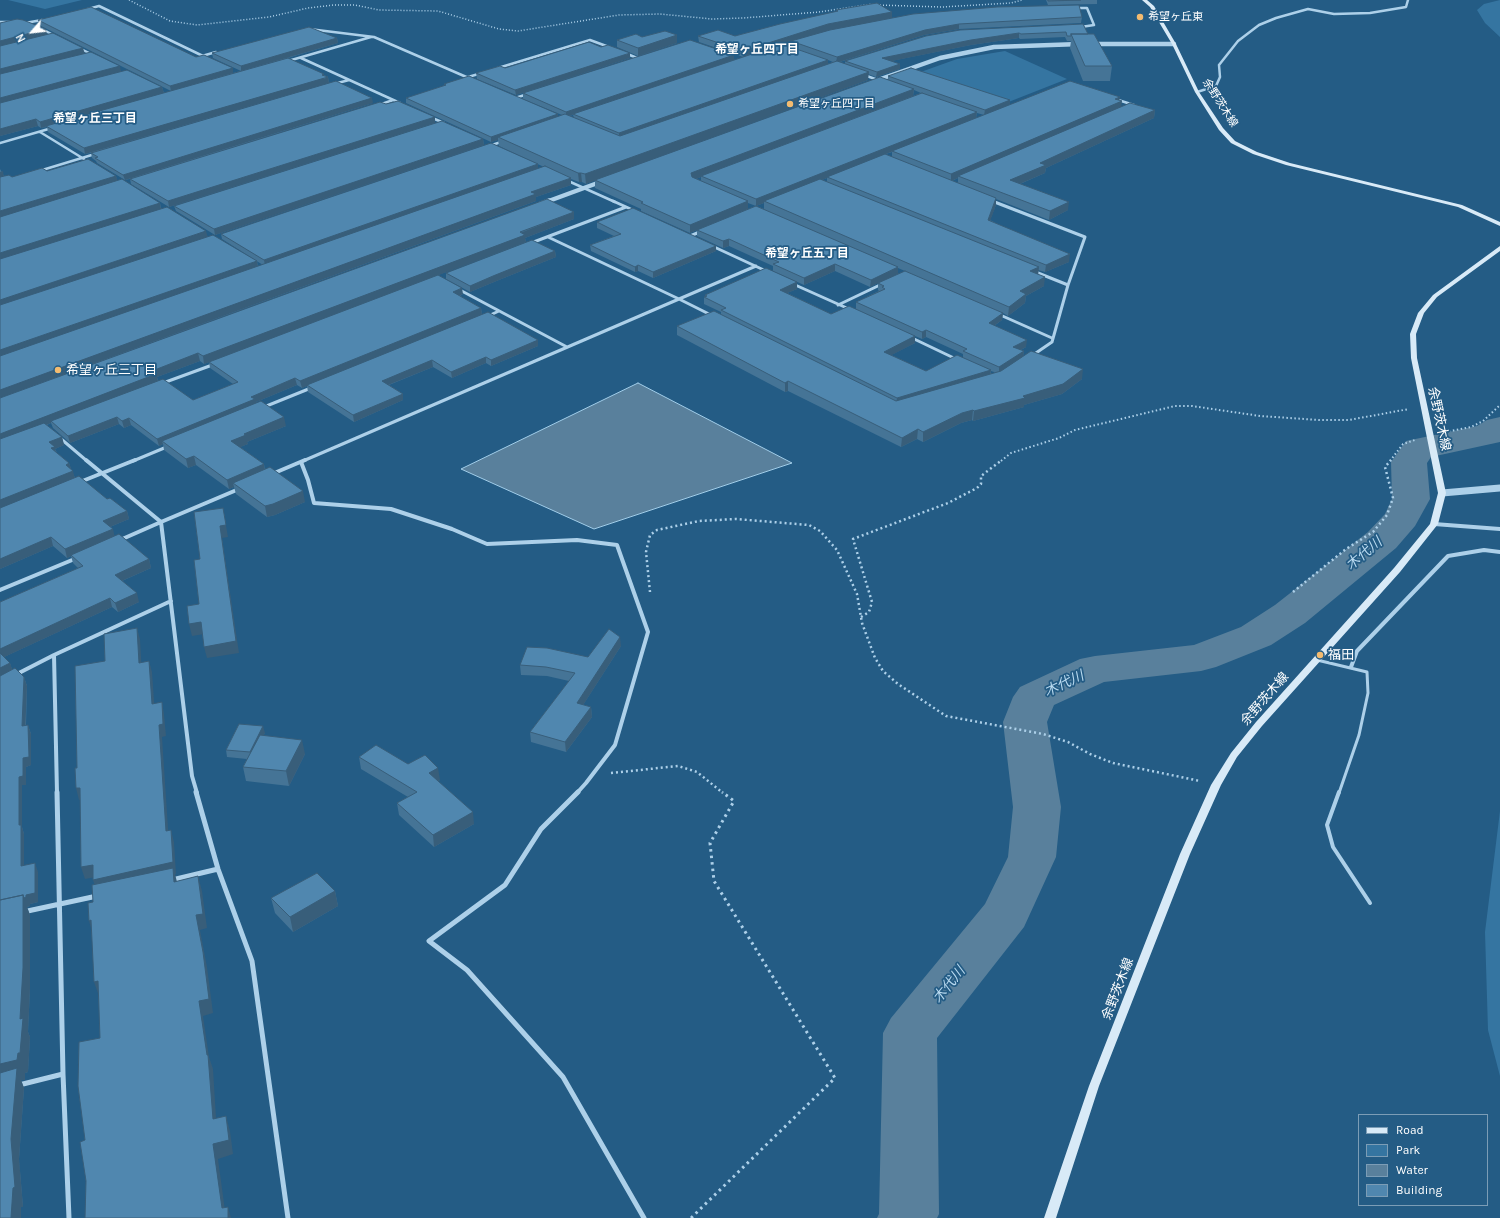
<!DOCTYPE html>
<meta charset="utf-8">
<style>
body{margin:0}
#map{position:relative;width:1500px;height:1218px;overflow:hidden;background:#245c85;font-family:Karla,sans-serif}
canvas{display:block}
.legend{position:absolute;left:1358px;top:1114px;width:130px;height:92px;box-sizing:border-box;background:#245c85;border:1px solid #7c9db6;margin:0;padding:5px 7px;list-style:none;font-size:12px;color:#fff}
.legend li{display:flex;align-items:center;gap:8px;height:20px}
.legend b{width:20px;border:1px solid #7c9db6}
.north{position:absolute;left:12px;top:12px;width:40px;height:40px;-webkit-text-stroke:3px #245c85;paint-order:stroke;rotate:242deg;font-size:11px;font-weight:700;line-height:16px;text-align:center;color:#fff}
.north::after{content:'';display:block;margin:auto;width:14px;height:18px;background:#fff;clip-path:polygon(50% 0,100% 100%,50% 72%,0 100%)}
</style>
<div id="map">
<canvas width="1500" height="1218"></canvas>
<ul class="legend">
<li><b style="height:5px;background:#d8eaf7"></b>Road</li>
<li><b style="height:11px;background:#3575a1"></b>Park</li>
<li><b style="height:11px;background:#59809c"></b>Water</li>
<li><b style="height:11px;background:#5087af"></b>Building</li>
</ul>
<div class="north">N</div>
</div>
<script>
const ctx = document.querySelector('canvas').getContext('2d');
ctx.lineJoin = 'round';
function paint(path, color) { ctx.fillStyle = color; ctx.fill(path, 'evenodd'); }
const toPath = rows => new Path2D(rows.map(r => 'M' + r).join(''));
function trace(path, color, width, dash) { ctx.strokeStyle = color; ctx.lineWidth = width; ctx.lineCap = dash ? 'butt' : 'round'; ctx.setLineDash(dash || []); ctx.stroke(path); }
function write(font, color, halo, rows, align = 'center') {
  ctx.font = font + ' Karla,"Noto Sans JP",sans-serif'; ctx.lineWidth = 3.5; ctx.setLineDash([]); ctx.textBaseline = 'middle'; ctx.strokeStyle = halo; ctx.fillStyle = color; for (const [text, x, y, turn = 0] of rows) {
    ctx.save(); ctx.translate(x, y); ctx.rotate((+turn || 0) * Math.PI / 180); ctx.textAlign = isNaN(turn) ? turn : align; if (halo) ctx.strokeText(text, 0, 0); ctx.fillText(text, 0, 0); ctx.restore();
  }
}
paint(toPath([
 [8,0,82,0,45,9],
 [1500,0,1500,37,1485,23,1477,10,1484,4],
 [1005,51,1067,79,1006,103,918,73,957,59],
 [1500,811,1500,1076,1488,1030,1485,932]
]), '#3575a1');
const water = toPath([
 [638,383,792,463,594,529,461,469,638,383]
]);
paint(water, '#59809c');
trace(water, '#a1cde9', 1);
paint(toPath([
 [1500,417,1500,442,1431,457,1427,463,1430,499,1415,526,1396,548,1305,623,1271,645,1216,667,1201,671,1104,682,1054,705,1047,722,1061,807,1056,857,1024,927,937,1038,939,1214,937,1218,877,1218,879,1214,883,1033,891,1018,985,904,1008,857,1013,807,1003,722,1013,697,1020,687,1080,659,1095,656,1194,645,1241,627,1275,605,1368,532,1385,514,1392,499,1391,462,1406,441,1477,426,1487,420,1500,417]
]), '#59809c');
trace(toPath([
 [129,0,170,21,197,25,269,17,308,8,334,5,355,5,379,10,438,11,499,29,518,31,619,15,660,14,712,19,743,18,819,12,872,4],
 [877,5,942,7,1011,3,1022,0]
]), '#add0e9', 1.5, [1, 2]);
trace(toPath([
 [1445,432,1471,427,1483,421,1500,405],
 [1001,461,1011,453,1059,438,1075,430,1175,406,1192,406,1260,416,1319,420,1349,420,1409,409],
 [1390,461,1403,444,1415,440]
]), '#add0e9', 2, [1.5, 2.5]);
trace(toPath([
 [650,592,646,552,650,535,657,530,699,521,736,519,809,525,820,531,837,550,857,594,862,623,875,658,883,671,898,684,946,716,1043,734,1068,742,1090,754,1113,763,1200,781],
 [1293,592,1346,549,1373,532,1387,515,1393,498,1385,467,1391,460],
 [861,617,869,612,872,602,853,539,948,503,977,488,981,484,981,476,1002,460],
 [611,773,678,766,697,772,723,793]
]), '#add0e9', 2.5, [2, 3]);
trace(toPath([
 [691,1218,835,1078,714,881,710,843,734,801,722,792]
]), '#add0e9', 3, [2.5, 4]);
trace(toPath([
 [1317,660,1367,672,1368,693,1359,735,1339,793]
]), '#add0e9', 3);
trace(toPath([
 [1339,792,1327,825,1333,847,1370,903]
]), '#add0e9', 4);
trace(toPath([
 [1075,8,1087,8,1094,25,1081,27],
 [88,9,99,6,203,56],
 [0,22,11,22],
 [25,23,42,20],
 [42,29,55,36],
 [309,29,374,37,471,79],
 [781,47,796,43],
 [79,48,93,55],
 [625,53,637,58],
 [202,56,216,52],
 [301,58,400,103],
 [288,61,371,37],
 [498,68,590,40,609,47],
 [864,75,878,80],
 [468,77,482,73],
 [334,84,349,80],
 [1197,92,1216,86,1220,77,1219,65,1238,41,1259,25,1276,18,1308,9,1334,14,1370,13,1406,7,1408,0],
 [515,98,528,94],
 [1115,99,1134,105],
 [379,105,393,100],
 [430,117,444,123],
 [40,132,84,159],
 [0,143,52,128],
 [489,146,504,141],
 [39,171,95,154],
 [566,180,615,202],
 [992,201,995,202]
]), '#add0e9', 2.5);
trace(toPath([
 [613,201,635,211],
 [992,201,1085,237,1068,285,1052,342,1033,355],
 [690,236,702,231],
 [548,237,679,299,756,266],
 [531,243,626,207],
 [712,246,766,271],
 [1033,271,1068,285],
 [793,284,849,309],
 [458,289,567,347],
 [838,305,882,284],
 [998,314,1052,338],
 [488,316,499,311],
 [912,338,956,359],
 [163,383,215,364],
 [264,407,311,388],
 [60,438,87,461],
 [133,461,169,446],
 [303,461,679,299,711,315]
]), '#add0e9', 3);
trace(toPath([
 [86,460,161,522,120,540],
 [301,462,308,480,314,503,391,509,452,529,487,544,577,540,617,545,648,632,615,745,586,783,577,793],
 [272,474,305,460],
 [80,482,135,460],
 [1434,524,1500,529],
 [0,590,77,558],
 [1351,667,1357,651,1448,556,1484,550,1500,552],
 [15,675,54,655],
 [57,793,54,655,171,601],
 [197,793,192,776,161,522,239,489]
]), '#add0e9', 4);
trace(toPath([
 [57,792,63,1074],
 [196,792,218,869,252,961,288,1218],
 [578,792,541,829,505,885,429,941,467,970,563,1077,644,1218],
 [172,880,218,869],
 [23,912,97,896],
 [19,1085,63,1074,69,1218]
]), '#add0e9', 5);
trace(toPath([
 [1090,44,1174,44],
 [875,81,940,58,994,47,1080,44],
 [546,202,603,181]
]), '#add0e9', 4.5);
trace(toPath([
 [541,204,549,201]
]), '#add0e9', 5.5);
trace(toPath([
 [1442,493,1500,488]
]), '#add0e9', 7);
paint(toPath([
 [1142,0,1147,0,1154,6,1176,44,1199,92,1223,128,1235,141,1257,152,1290,163,1462,205,1500,222,1500,226,1458,207,1286,165,1253,154,1231,143,1219,130,1195,92,1172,44,1150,7,1142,0],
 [1500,246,1500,251,1437,297,1424,313,1416,334,1417,358,1446,493,1438,524,1400,572,1262,726,1237,757,1221,785,1190,854,1099,1086,1056,1218,1044,1218,1089,1086,1180,854,1211,785,1231,753,1256,722,1394,568,1430,524,1438,493,1411,358,1410,334,1418,313,1433,295,1500,246]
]), '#d8eaf7');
paint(toPath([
 [1046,0,1097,0,1097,4,1048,5],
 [836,10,892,12,892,18,1082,17,1081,23,959,29,924,35,840,62,845,64,845,61,926,36,1083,24,1088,34,1112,66,1110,81,1083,81,1070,48,1071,41,1067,41,1065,37,1020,39,1019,38,971,45,891,61,900,69,876,77,868,74,868,80,628,168,888,80,888,76,1010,100,1010,105,1119,100,1121,106,1155,110,1154,118,1046,168,1045,173,1020,184,1068,210,1049,220,996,199,996,205,990,220,1069,262,1045,272,1038,270,1038,274,1044,286,1026,296,1025,303,1008,316,1003,313,1002,320,994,326,1026,347,1021,350,1024,351,1023,357,1082,379,1062,394,1024,405,1024,407,973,421,972,420,961,423,923,442,917,439,901,447,788,391,785,392,677,335,677,326,721,314,721,312,704,304,704,297,705,297,705,295,797,282,797,289,787,293,831,314,856,309,856,302,879,291,878,290,878,283,870,287,835,271,804,285,773,271,773,266,729,246,723,248,697,236,697,230,690,233,641,211,641,209,595,188,595,180,586,184,582,182,579,182,571,179,571,185,536,197,536,201,110,358,574,212,574,219,525,238,526,242,438,275,463,294,460,296,481,308,482,315,538,346,491,366,486,363,452,378,433,367,389,385,403,394,403,400,354,422,308,392,307,386,302,388,297,385,256,402,256,403,286,426,247,442,248,444,240,447,264,464,265,470,305,502,275,515,267,517,236,494,234,487,229,489,196,465,188,468,164,450,163,444,159,446,131,425,124,428,119,424,70,443,53,428,51,423,47,425,62,437,64,445,55,449,57,453,69,463,71,469,75,478,107,499,127,511,129,519,110,527,114,536,149,559,151,568,122,581,139,602,118,612,112,607,4,657,10,663,12,670,24,677,27,686,26,725,28,725,31,734,31,765,26,767,26,785,22,785,22,827,24,834,24,866,38,872,38,902,30,904,30,906,27,907,30,915,30,988,28,1032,30,1037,28,1072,25,1073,25,1080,21,1080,24,1088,19,1159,23,1207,21,1207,21,1218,0,602,78,568,73,563,71,556,67,558,53,546,0,569,0,169,4,176,12,177,47,171,116,176,117,181,160,203,161,208,207,237,257,261,258,267,263,265,222,239,221,234,538,164,538,169,544,167,499,146,498,140,491,142,406,103,406,98,444,86,444,84,558,117,562,115,523,99,523,93,734,60,743,57,699,42,698,36,735,36,836,12],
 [791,42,791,47,783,45],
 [828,60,833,62,828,64],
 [914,90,921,93,913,96],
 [977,113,984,115,976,118],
 [573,115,574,118,569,116],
 [892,152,892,157,886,154],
 [701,177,701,181,696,179],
 [827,178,827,182,822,180],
 [958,178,958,183,952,181],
 [748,203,756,206,748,209],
 [764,203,764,209,756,206],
 [898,268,905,271,898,274],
 [915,336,922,339,926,337,963,354,963,358,926,371,891,355,915,343],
 [200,361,204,364,209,362,210,368,233,384,193,400,158,381,157,377],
 [991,371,994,372,995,373,991,374],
 [38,20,196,57,233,73,241,71,213,58,212,53,337,38,338,43,261,66,324,75,328,77,329,83,131,141,373,103,208,155,386,104,435,117,435,123,169,207,131,184,130,179,125,180,97,163,96,161,92,158,91,153,85,154,48,132,47,127,41,128,38,126,0,136,0,23,47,34,121,71,162,87,164,93,171,91,39,25],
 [677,35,677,43,638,56,617,47,617,40,642,37],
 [601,47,630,58,516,95,477,79,476,73,505,68],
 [483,139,484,145,215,235,176,211,174,206],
 [597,222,716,246,716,251,653,278,638,271,635,272,591,251,590,245,614,236,597,228],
 [555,251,556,257,494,282,470,292,446,279,446,273],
 [621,646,583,705,591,707,592,717,566,752,531,742,530,732,569,681,547,676,521,675,520,665,588,657],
 [265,733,263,736,305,754,289,786,246,781,243,767,247,759,227,757,226,750],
 [359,757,408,764,440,780,438,781,474,824,434,847,399,815,397,803,408,797,361,769],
 [335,891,338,906,293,932,275,913,271,898]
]), '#457496');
paint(toPath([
 [892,12,892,18,791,41,791,42,743,57,743,51,828,24],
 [959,24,959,29,924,35,836,63,837,57,925,30],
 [46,29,47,35,0,47,0,41],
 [1019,33,1019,38,971,45,882,63,882,58,971,40],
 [677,35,677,43,638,56,638,48],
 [337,38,338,43,241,71,241,66],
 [83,48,85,54,0,75,0,69],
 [630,53,630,58,516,95,515,90],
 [734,55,734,60,566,117,566,112],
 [828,60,828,66,619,139,619,133],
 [900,64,900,69,876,77,877,72],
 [120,66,121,72,0,105,0,98],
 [233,68,233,73,171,91,170,86],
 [869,72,868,80,586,184,585,174],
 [324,74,324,79,328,77,329,83,85,154,84,148],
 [162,87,164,93,41,128,40,122],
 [914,89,913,96,701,176,701,177,691,181,691,173],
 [1120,97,1119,102,1122,101,1121,108,958,176,958,178,951,181,951,174],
 [372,98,373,103,125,180,123,175],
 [1010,100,1010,105,984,115,985,110],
 [1155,110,1154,118,1046,168,1045,173,1010,188,1010,180,1040,163],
 [977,112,976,118,828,177,827,177,827,178,766,202,764,201,764,203,756,206,756,199],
 [558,114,558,120,498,137,498,140,491,142,491,137],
 [435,117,435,123,169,207,168,201],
 [36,119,38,126,0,136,0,129],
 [483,139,484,145,215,235,214,229],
 [538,164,538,170,265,266,264,260],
 [3,171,4,178,0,180,0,172],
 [578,173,581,173,582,182,579,182],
 [116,176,118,182,0,219,0,211],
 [571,178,571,185,536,197,536,201,0,398,0,390,531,192],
 [996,198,996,205,988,227,988,220],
 [748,201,748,209,690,233,690,225],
 [1069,202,1068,210,1049,220,1050,211],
 [160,203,161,210,0,261,0,253],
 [574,212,574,219,525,238,526,242,204,364,203,356],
 [206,231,208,238,0,308,0,300],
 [729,239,729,246,723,248,723,241],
 [716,246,716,251,653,278,653,272],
 [555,251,556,257,494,282,470,292,470,286,493,276],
 [1070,254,1069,262,1045,272,1046,265],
 [257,261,258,268,0,359,0,350],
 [835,264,835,271,804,285,804,278],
 [638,265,638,271,635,272,635,267],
 [898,267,898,274,870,287,871,280],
 [1039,267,1038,276,1030,271],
 [1045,277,1044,286,1026,296,1025,303,1008,316,1009,307,1020,291],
 [797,282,797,289,780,296,780,290],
 [462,288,463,294,454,298,453,292],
 [481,308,482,315,302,388,300,381],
 [1003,313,1002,320,988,330,989,323],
 [926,330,926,337,922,339,922,332],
 [915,336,915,343,884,359,884,352],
 [538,340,538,346,491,366,491,360],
 [1027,340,1026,347,1013,354,1013,347],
 [1024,351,1023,358,999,375,999,367],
 [198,353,200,361,157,377,158,382,51,421,51,423,0,442,0,434,152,371],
 [486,357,486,363,452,378,451,372],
 [432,360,433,367,383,387,382,381],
 [1083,369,1082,379,1062,394,1024,405,1024,407,973,421,974,411,1023,396],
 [991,370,990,377,896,405,897,398],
 [295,378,297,385,256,402,257,406,162,441,163,444,159,446,157,439,251,397],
 [788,381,788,391,785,392,785,383],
 [403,394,403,400,354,422,353,415],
 [973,410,972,420,961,423,923,442,923,432,962,413],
 [117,417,119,424,70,443,68,436],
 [284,417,286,426,247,442,248,444,233,450,231,441,244,434],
 [129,418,131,425,124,428,122,421],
 [918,429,917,439,901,447,902,438],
 [62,437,64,445,55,449,57,455,53,456,49,442],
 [194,456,196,465,188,468,186,459],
 [69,463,72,471,66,465],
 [264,464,265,474,233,483,234,487,229,489,227,480],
 [73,471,75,479,0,509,0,500],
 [303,491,305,502,275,515,267,517,265,506],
 [223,508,228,537,222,538,239,653,207,658,204,647,220,526],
 [127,511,129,519,105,529,103,521],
 [113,529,115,538,71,555,71,556,67,558,65,549],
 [51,537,53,546,0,569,0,559],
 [149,559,151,568,117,583,115,575],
 [137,593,139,602,118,612,115,603],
 [110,598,112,607,0,659,0,649],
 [201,622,204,634,192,636,189,624],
 [137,628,140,639,142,674,139,663],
 [620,637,621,646,578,713,577,703],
 [149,661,152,672,155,715,152,704],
 [10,663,13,672,0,678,0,668],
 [24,677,27,686,25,735,22,726],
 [162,702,164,714,166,736,162,737,169,843,166,831,159,725],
 [591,707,592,717,566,752,565,742],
 [28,725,31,734,31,765,26,767,26,785,22,785,22,827,24,834,24,875,21,866,19,825,19,777,23,758],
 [263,726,265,733,251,759,250,752],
 [302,740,305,754,289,786,286,771],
 [438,768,440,780,430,785,429,773],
 [76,788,80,788,83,799,79,800],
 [473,812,474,824,434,847,433,835],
 [171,830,174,842,176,874,175,874,177,882,174,882,97,892,93,880],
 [35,863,38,872,38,902,30,904,30,906,27,907,30,915,30,988,28,1032,30,1037,28,1072,25,1073,25,1080,21,1080,24,1088,19,1159,23,1207,21,1207,21,1218,11,1218,0,1086,0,1064,20,1019,23,895,26,895],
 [93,865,96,877,85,879,81,867],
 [198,876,202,891,207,928,200,930,207,967,213,1013,203,1016,209,1057,213,1069,217,1134,213,1119,207,1055,199,1001,196,915],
 [335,891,338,906,293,932,290,917],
 [91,920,93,935,89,921],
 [98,981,99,996,94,982],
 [226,1116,230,1131,233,1154,218,1159,226,1218,222,1208,213,1144],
 [228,1207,231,1218,228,1218]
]), '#385e7a');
const building = toPath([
 [1048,0,1081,0,1048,1,1048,0],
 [877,3,892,12,828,24,743,51,698,36,718,30,735,36,780,24,838,11,836,10,877,3],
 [1079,5,1082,17,959,24,925,30,837,57,791,41,830,30,913,14,997,7,1079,5],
 [91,7,196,57,204,55,233,68,170,86,38,20,91,7],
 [17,19,23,20,46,29,0,41,0,23,17,19],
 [1083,24,1088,34,1071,34,1071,36,1067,36,1066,32,1021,34,1019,33,971,40,882,58,900,64,877,72,845,61,926,36,960,30,1083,24],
 [309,27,337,38,241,66,212,53,309,27],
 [665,31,677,35,638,48,617,40,636,34,642,37,665,31],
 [53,33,83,48,0,69,0,46,53,33],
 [1071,34,1094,34,1112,66,1085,66,1071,34],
 [690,40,734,55,566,112,523,93,690,40],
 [589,42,601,47,608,45,630,53,515,90,476,73,500,66,505,68,589,42],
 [782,44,828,60,619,133,573,114,782,44],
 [91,52,120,66,0,98,0,74,91,52],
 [288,58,324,74,322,75,328,77,84,148,46,126,288,58],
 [837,61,869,72,585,174,581,173,578,173,498,137,565,114,620,136,837,61],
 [911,68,1010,100,985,110,888,76,911,68],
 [127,70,162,87,40,122,36,119,0,129,0,103,127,70],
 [469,76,558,114,491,137,406,98,446,85,444,84,469,76],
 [880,77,914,89,691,173,692,177,748,201,690,225,641,203,643,202,595,180,880,77],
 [336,81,372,98,123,175,95,158,98,157,91,153,336,81],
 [1070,81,1120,97,1115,99,1122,101,951,174,892,151,1070,81],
 [922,93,977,112,756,199,701,176,922,93],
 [398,101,435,117,168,201,130,179,380,102,386,104,398,101],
 [1130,103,1155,110,1040,163,1046,165,1010,180,1069,202,1050,211,958,176,1130,103],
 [442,121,483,139,214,229,174,206,442,121],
 [491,143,538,164,264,260,221,234,491,143],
 [885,154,996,198,988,220,1070,254,1046,265,827,177,885,154],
 [88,159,116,176,0,211,0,177,9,175,12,177,42,168,47,171,88,159],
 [545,166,571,178,531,192,536,194,0,390,0,356,545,166],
 [122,179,160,203,0,253,0,217,122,179],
 [820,179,1039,267,1030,271,1045,277,1020,291,1026,294,1009,307,764,201,820,179],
 [547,199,574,212,520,232,525,235,203,356,198,353,152,371,156,374,0,434,0,398,547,199],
 [756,206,898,267,871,280,835,264,804,278,773,264,779,262,729,239,723,241,697,230,756,206],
 [167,207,206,231,0,300,0,259,167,207],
 [633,208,716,246,653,272,638,265,635,267,590,245,621,234,597,222,633,208],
 [213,235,257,261,0,350,0,305,213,235],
 [532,240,555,251,493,276,470,286,446,273,532,240],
 [766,268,797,282,780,290,831,314,849,306,915,336,884,352,926,371,957,355,991,370,897,398,721,310,726,308,704,297,707,296,705,295,766,268],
 [905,271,1003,313,989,323,1027,340,1013,347,1024,351,999,367,963,351,967,349,926,330,922,332,856,302,885,289,882,287,884,286,878,283,905,271],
 [438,275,462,288,453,292,481,308,300,381,295,378,251,397,255,399,157,439,129,418,122,421,117,417,68,436,51,421,163,379,193,400,238,382,209,362,438,275],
 [714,311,896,401,1001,371,1031,351,1083,369,1063,384,1023,396,1025,398,974,411,973,410,962,413,923,432,918,429,902,438,788,381,785,383,677,326,714,311],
 [488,312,538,340,491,360,486,357,451,372,432,360,382,381,403,394,353,415,307,385,488,312],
 [261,401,284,417,244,434,246,435,231,441,264,464,227,480,194,456,186,459,162,441,261,401],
 [44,423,62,437,49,442,55,447,51,448,69,463,66,465,73,471,0,500,0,439,44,423],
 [270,467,303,491,273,504,265,506,233,483,270,467],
 [79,476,107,499,110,498,127,511,103,521,113,529,65,549,51,537,0,559,0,508,79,476],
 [223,508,226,525,220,526,236,641,204,647,201,622,189,624,187,606,199,604,194,560,200,559,194,512,223,508],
 [119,534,149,559,115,575,137,593,115,603,110,598,0,649,0,602,83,566,71,555,119,534],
 [137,628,139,663,149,661,152,704,162,702,163,724,159,725,166,831,171,830,173,862,93,880,93,865,81,867,80,788,76,788,75,768,77,768,75,666,105,661,104,634,137,628],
 [609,629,620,637,577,703,591,707,565,742,530,732,575,673,546,667,520,665,527,647,547,648,588,657,609,629],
 [0,653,10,663,0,668,0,653],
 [15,668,24,677,22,726,28,725,29,757,23,758,23,776,19,777,19,825,21,825,21,866,35,863,35,893,26,895,26,897,24,898,23,895,0,900,0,676,15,668],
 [239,724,263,726,250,752,226,750,239,724],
 [260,735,302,740,286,771,243,767,260,735],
 [376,745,408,764,425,755,438,768,429,773,473,812,433,835,397,803,417,792,359,757,376,745],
 [173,868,174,882,198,876,203,914,196,915,203,952,209,999,199,1001,207,1055,208,1055,213,1119,226,1116,229,1140,213,1144,222,1208,228,1207,228,1218,85,1218,86,1181,80,1142,85,1140,78,1086,79,1042,100,1038,98,981,94,982,91,920,89,921,88,903,93,902,92,885,173,868],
 [317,873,335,891,290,917,271,898,317,873],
 [23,895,23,968,20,1019,23,1018,20,1053,18,1053,17,1060,0,1064,0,900,23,895],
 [17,1068,11,1139,15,1187,13,1188,11,1218,0,1218,0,1073,17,1068]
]);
paint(building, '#5087af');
trace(building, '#385e7a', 1);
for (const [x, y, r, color] of [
 [1140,17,4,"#f3bb70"],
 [790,104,4,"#f3bb70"],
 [58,370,4,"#f3bb70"],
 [1320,655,4,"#f3bb70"]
]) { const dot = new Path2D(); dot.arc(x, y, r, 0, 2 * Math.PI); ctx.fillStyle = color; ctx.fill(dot); trace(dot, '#245c85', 1.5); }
write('11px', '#fff', '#245c85', [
 ["希望ヶ丘東",1148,17],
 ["希望ヶ丘四丁目",798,104]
], 'left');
write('11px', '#fff', '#245c85', [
 ["余野茨木線",1220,103,57]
]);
write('bold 12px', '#fff', '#245c85', [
 ["希望ヶ丘四丁目",757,50],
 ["希望ヶ丘三丁目",95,119],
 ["希望ヶ丘五丁目",807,254]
]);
write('13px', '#fff', '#245c85', [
 ["希望ヶ丘三丁目",66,370],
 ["福田",1328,655]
], 'left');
write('13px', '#fff', '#245c85', [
 ["余野茨木線",1439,419,78],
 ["余野茨木線",1265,699,-49],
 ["余野茨木線",1118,989,-69]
]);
write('italic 14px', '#b9daf0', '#245c85', [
 ["木代川",1364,554,-40],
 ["木代川",1064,684,-25],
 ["木代川",949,985,-51]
]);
</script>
